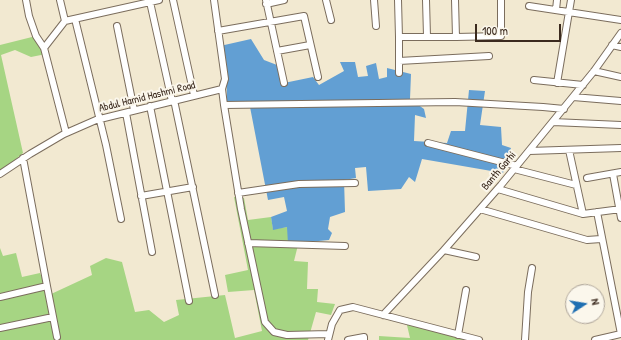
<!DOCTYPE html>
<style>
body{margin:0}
#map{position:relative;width:621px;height:340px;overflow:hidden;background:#f2e9d1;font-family:"Patrick Hand",sans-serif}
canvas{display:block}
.north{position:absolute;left:565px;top:284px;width:40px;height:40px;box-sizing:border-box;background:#fbf7ec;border:1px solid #aea59a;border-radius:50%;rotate:78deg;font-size:11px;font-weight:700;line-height:16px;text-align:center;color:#3b2a1e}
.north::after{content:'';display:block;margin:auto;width:14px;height:18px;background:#1f6fb2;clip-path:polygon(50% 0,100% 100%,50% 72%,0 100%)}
.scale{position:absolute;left:475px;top:24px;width:86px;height:18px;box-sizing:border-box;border:2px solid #3b2a1e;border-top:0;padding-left:5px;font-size:12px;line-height:14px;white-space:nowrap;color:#3b2a1e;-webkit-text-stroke:3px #fbf7ec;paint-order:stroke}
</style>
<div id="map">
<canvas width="621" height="340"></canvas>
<div class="north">N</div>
<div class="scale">100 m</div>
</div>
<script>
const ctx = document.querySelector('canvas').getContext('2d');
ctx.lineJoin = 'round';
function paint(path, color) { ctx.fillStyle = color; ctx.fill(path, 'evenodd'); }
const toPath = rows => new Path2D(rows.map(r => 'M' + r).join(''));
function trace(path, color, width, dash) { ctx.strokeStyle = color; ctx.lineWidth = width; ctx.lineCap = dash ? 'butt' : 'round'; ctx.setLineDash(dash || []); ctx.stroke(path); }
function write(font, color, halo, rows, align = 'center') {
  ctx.font = font + ' "Patrick Hand",sans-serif'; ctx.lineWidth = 4; ctx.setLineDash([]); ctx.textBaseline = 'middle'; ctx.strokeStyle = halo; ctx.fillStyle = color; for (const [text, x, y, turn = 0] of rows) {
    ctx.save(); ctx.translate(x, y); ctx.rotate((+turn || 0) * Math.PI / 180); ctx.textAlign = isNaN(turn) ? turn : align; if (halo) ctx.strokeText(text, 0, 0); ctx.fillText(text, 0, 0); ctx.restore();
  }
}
paint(toPath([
 [36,36,46,54,31,57,15,50,1,55,23,153,0,173,0,45],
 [234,197,244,198,248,220,271,217,273,229,287,227,298,245,294,261,308,262,307,289,318,289,317,302,335,304,331,315,316,312,308,340,0,340,0,248,3,256,16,253,22,277,40,273,49,295,92,275,90,266,106,258,122,262,135,312,149,310,164,322,179,315,176,300,225,295,235,338,262,331,254,290,228,292,225,275,248,270],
 [406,321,479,340,379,340,379,336,410,338]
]), '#a6d583');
paint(toPath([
 [251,39,264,60,277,65,284,83,313,77,319,85,344,71,340,62,355,62,358,77,368,76,366,66,376,63,379,79,387,77,387,68,411,74,410,99,424,109,426,118,415,115,414,141,447,143,451,131,465,131,469,90,485,91,480,125,501,127,502,145,511,148,503,173,422,159,415,182,409,177,401,189,368,191,366,167,355,168,356,178,344,180,345,212,330,217,328,229,332,233,329,240,288,244,287,227,273,230,271,217,287,211,284,197,268,200,250,107,227,101,226,58,220,46]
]), '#629fd3');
const minor = toPath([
 [26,0,29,16,36,36,44,48,66,133],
 [60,0,65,21,159,0],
 [173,0,194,95],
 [266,0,284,83],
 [326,0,331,20],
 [374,0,376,26],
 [398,0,399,37,456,37,501,36,501,0],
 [426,0,427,36],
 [455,0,456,37],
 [150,2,172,101],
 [266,4,284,0],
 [529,6,621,20],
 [556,10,557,0],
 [75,19,106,145,121,219],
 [117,26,134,110],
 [218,31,304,16,318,77],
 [399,37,399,61,489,56],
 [612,45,621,47],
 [44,48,65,21],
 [277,51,310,45],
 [399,61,399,73],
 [594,71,621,77],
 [534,80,583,85],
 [557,83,571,0],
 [222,89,224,105],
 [573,97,621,101],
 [174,100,215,295],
 [150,106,189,301],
 [126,113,152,252],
 [553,122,621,125],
 [428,143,517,166],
 [569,150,583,214],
 [529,151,621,148],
 [514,169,576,185],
 [0,174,30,154,64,134,96,120,222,89,225,79,214,0],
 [613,174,621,218],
 [587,178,621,172],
 [498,189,583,214,621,209],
 [238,193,299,184,355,183],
 [141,196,193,187],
 [480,209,587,240,601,239],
 [597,212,621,334],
 [248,243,345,246],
 [444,250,476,257],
 [47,286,57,337],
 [0,297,47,286,23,158],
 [383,315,444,250,501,185,594,71,621,33],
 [0,328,53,317],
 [329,334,287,335,274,332,265,322,241,209,224,105,455,102,543,107,564,109],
 [458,335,466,290],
 [328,340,332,324,340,310,353,307,479,340],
 [348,340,364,337,364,340],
 [525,340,528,292,532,268],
 [595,340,621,334]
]);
trace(minor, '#7b6d5d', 8);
trace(minor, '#fff', 6);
write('11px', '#3b2a1e', '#fbf7ec', [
 ["Abdul Hamid Hashmi Road",147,97,-14],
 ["Banth Garhi",499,171,-50]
]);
</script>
